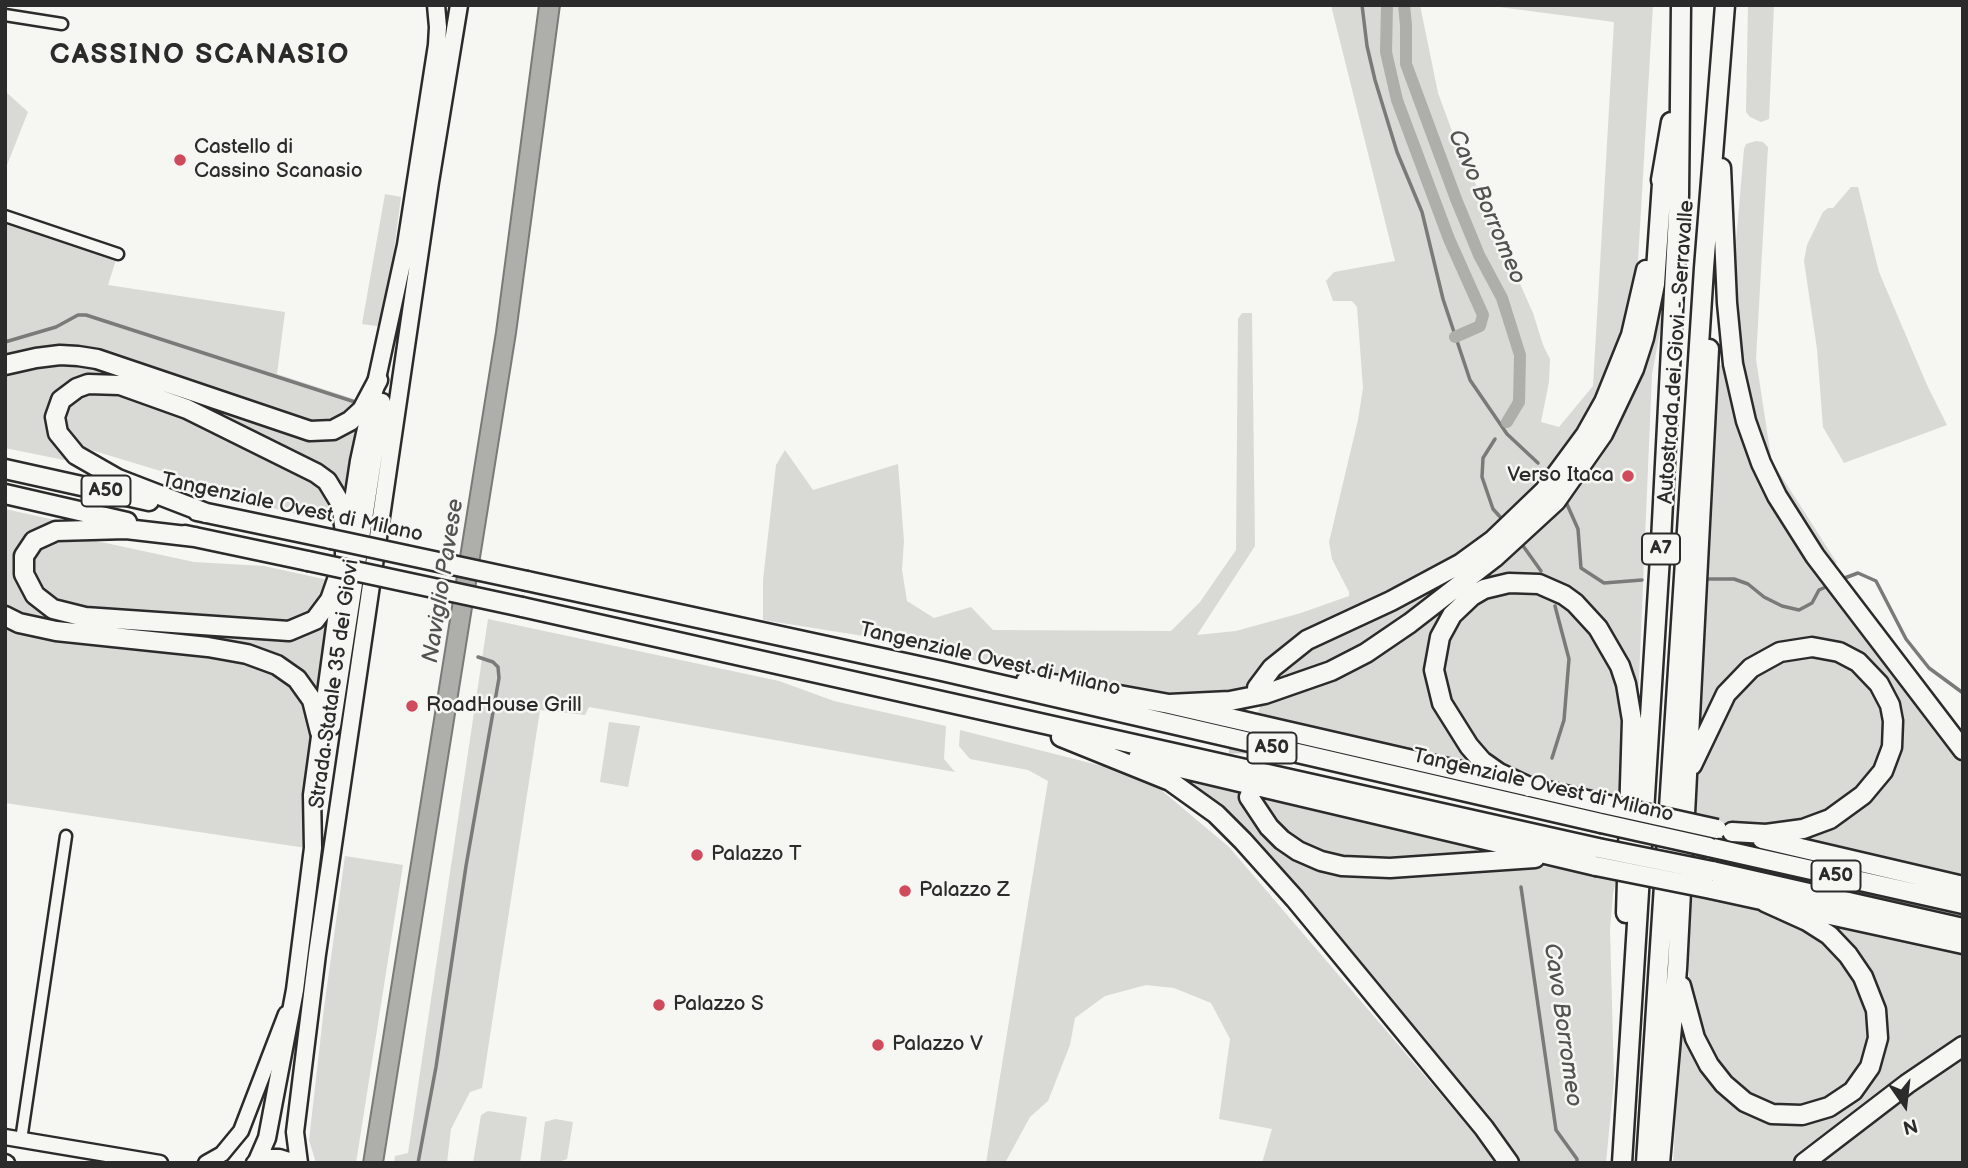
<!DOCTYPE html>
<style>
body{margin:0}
#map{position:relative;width:1968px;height:1168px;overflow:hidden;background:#f6f6f2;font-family:"Balsamiq Sans",sans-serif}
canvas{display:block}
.frame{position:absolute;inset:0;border:7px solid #2b2b2b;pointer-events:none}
.north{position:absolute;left:1870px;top:1070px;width:70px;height:70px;-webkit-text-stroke:5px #f6f6f2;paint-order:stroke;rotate:166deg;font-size:19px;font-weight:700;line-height:28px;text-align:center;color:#2b2b2b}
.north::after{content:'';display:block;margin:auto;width:24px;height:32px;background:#2b2b2b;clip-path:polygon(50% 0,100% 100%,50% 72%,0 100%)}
</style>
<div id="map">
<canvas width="1968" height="1168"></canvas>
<div class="frame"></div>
<div class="north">N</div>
</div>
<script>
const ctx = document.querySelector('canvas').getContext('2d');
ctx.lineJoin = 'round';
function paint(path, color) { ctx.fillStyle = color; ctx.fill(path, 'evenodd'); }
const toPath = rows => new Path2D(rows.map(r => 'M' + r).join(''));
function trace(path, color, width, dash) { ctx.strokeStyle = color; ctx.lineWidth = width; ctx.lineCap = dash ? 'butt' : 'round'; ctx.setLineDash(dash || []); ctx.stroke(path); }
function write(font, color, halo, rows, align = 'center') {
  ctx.font = font + ' "Balsamiq Sans",sans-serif'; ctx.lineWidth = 5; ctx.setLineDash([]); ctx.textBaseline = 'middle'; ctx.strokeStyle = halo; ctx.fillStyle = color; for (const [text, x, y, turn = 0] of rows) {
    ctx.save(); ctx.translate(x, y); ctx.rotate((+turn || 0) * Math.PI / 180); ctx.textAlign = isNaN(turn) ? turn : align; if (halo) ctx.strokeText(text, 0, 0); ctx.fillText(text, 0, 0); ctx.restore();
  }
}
paint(toPath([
 [1331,5,1420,5,1438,93,1452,131,1533,313,1543,345,1550,359,1549,382,1541,422,1559,427,1593,386,1614,22,1484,5,1653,5,1638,261,1619,353,1602,396,1566,454,1509,519,1453,561,1416,581,1307,633,1249,689,1185,700,1105,690,925,649,920,645,763,620,763,580,776,465,785,450,813,490,898,464,904,541,902,570,907,601,934,618,971,607,993,630,1171,631,1200,602,1236,550,1238,319,1242,313,1252,313,1255,546,1197,635,1236,631,1301,613,1349,596,1349,592,1332,559,1329,542,1358,420,1363,388,1357,307,1352,301,1333,301,1326,281,1334,272,1395,261],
 [1748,5,1774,5,1769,119,1761,122,1750,117,1746,112],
 [5,91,28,112,5,170],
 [1756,141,1763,142,1768,147,1756,359,1771,457,1775,466,1837,563,1830,565,1795,516,1756,432,1740,373,1734,312,1735,253,1744,149,1746,144],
 [1851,187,1858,187,1879,272,1927,385,1947,425,1844,463,1823,427,1817,349,1804,261,1807,245,1823,212,1828,208,1833,208],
 [385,194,401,197,384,327,362,324],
 [5,223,116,260,108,285,285,312,277,374,357,400,356,409,328,425,310,425,109,355,5,360],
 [1662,292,1664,293,1663,317,1652,374,1638,703,1602,622,1574,591,1547,578,1520,575,1498,577,1474,586,1457,598,1446,608,1434,627,1426,661,1429,693,1437,714,1481,770,1254,721,1261,705,1318,687,1364,663,1507,556],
 [41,363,89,364,291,432,360,427,346,495,338,483,320,468,272,441,207,410,76,382,54,442,66,458,64,460,5,448,5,373],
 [1718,365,1727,367,1799,546,1963,764,1963,883,1792,839,1824,829,1854,813,1879,792,1891,776,1899,754,1901,731,1844,646,1815,638,1790,640,1767,648,1742,663,1721,685,1701,718,1698,717],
 [100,391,115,392,180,413,316,481,332,498,335,524,242,500,244,493,242,492,212,483,200,483,88,449,78,443,68,427,65,427,67,409,73,400,83,394],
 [5,509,55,520,56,524,17,575,21,591,28,600,82,623,285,641,304,635,328,622,317,697,293,669,59,627,5,611],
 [78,537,194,562,264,566,328,580,320,600,311,612,295,623,80,611,47,597,33,579,32,561,35,554,44,544,55,539],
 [1450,580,1452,584,1343,662,1265,687,1276,674,1309,647],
 [1520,591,1540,594,1558,600,1570,608,1588,626,1611,665,1625,716,1623,801,1533,782,1506,767,1472,737,1452,710,1440,661,1444,642,1458,618,1471,606,1496,593],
 [488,619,779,681,834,701,946,726,944,759,955,772,589,707,585,715,540,710,482,1088,470,1092,451,1129,447,1163,394,1163,395,1156,408,1153],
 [5,624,61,639,245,662,278,675,300,696,312,726,306,848,5,803],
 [1808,654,1831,658,1847,667,1865,680,1874,692,1881,708,1886,731,1884,752,1874,775,1837,807,1813,819,1751,830,1692,819,1700,756,1731,698,1762,669,1786,658],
 [609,722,640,726,628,787,600,782],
 [960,730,1110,768,1154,784,1229,847,1490,1152,1497,1163,1262,1163,1272,1129,1219,1119,1230,1039,1211,1003,1174,988,1146,985,1105,996,1075,1018,1070,1045,1048,1101,1030,1117,1005,1163,986,1163,1048,781,1028,770,970,759,959,746],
 [1194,783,1242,793,1308,864,1539,866,1592,872,1617,877,1613,894,1610,929,1614,1079,1606,1163,1516,1163,1194,788],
 [1258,796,1501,850,1501,852,1384,862,1351,861,1317,853,1293,839,1273,821],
 [345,856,403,865,356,1163,316,1163,309,1140,324,1008],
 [1688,895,1769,911,1814,936,1833,953,1846,969,1867,1003,1870,1028,1867,1053,1855,1073,1836,1094,1813,1104,1784,1107,1754,1098,1732,1082,1716,1061,1695,1017,1689,986],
 [1826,923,1963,953,1963,1038,1938,1052,1793,1163,1673,1163,1681,1023,1687,1040,1757,1114,1839,1107,1884,1035],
 [1963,1055,1963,1163,1816,1163,1928,1078],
 [488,1111,527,1117,520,1163,473,1163,481,1115],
 [555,1119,573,1122,567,1159,556,1163,540,1163,545,1122]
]), '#d9d9d5');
const water = toPath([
 [539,5,560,5,516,333,383,1163,363,1163,496,332,539,5]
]);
paint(water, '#aeaeab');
trace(water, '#7a7a78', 2);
trace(toPath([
 [1362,5,1367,46,1375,80,1397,152,1422,212,1443,299,1470,380,1507,434,1538,463],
 [5,342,56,327,78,315,86,315,355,402],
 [1495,439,1483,458,1482,477,1493,509,1502,519],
 [1566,502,1578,529,1581,568,1604,583,1642,580],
 [1521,543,1541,571],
 [1704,579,1734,579,1748,584,1764,597,1782,606,1799,610,1812,603,1819,590,1828,586],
 [1842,579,1858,573,1876,581,1906,639,1929,668,1963,693],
 [1552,758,1564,720,1569,659,1555,606],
 [1521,887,1556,1130,1577,1159,1577,1163],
 [418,1163,436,1067,466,866,499,678,498,667,493,662,478,657]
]), '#7a7a78', 3.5);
trace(toPath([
 [1387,5,1386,52,1397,100,1449,239,1483,315,1480,326,1455,337],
 [1404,5,1406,25,1406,64,1456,199,1479,255,1502,298,1520,355,1519,402,1507,422]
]), '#aeaeab', 12);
trace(toPath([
 [1243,780,1238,756,1238,736,1246,709,1257,688]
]), '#cdcdca', 18, [18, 9]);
const minor = toPath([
 [5,15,62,24],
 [5,216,118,254],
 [21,1140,66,836]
]);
const secondary = toPath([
 [5,1137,160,1163],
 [5,1162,7,1163],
 [206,1163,222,1154,241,1131,286,1014]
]);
const primary = toPath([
 [406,245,437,45,438,27,436,5],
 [348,533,359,461,408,236],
 [332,726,382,402],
 [257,1161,267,1138,295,990,313,848,312,795,341,583],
 [255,1163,268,1158,279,1158,295,1163],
 [299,1163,295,1132,317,954,430,182,459,5]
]);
const motorway = toPath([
 [1721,168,1727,303,1733,364,1746,421,1761,463,1777,496,1815,556,1963,750],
 [1661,180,1671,122],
 [5,365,36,358,60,355,78,356,97,359,310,431,333,430,350,421,362,410,378,380],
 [5,469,149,501],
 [5,494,127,522],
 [197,511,331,539],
 [185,535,308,561],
 [195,537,126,529,56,531,34,541,24,556,24,574,35,595,53,609,85,617,289,631,315,620,330,600,345,557,345,532,341,504,327,481,316,473,187,409,120,385,88,384,77,388,61,400,55,417,58,433,76,455,118,479,206,513],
 [527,581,942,671,1601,823],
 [522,607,1598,848],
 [5,616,19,623,56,631,208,647,247,654,277,665,297,679,312,700,320,732],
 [1026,681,1069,686,1169,704,1604,804],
 [1257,688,1272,668,1307,640,1391,601,1460,564,1493,540,1544,491,1586,434,1604,402,1631,335,1646,270],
 [1169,704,1230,701,1265,694,1331,671,1366,653,1410,623,1494,558,1556,501,1603,434,1634,369,1644,338,1655,284,1663,169],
 [1061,737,1170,781,1216,814,1243,841,1295,899,1484,1128,1509,1163],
 [1138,758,1596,866],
 [1692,765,1726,694,1751,668,1780,652,1812,647,1839,652,1858,662,1879,684,1890,705,1893,721,1892,747,1883,771,1863,795,1830,819,1803,829,1766,834,1732,832],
 [1529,787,1499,773,1482,761,1469,746,1442,703,1434,670,1440,637,1452,615,1472,596,1484,589,1509,583,1539,584,1564,595,1575,603,1598,628,1620,666,1626,684,1632,720,1626,913],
 [1249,797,1269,827,1282,840,1298,851,1321,861,1342,866,1390,868,1535,858],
 [1762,839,1963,886],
 [1709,847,1963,904],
 [1712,871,1963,928],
 [1711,889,1963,944],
 [1681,986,1695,1038,1709,1065,1724,1084,1745,1102,1772,1114,1802,1115,1829,1107,1853,1091,1870,1067,1878,1038,1876,1010,1863,977,1848,955,1829,935,1807,921,1765,902],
 [1622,1163,1661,541,1679,195,1681,5],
 [1646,1163,1704,268,1725,5],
 [1660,1163,1677,969,1709,349],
 [1804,1163,1907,1084,1963,1046]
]);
trace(minor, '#2b2b2b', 15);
trace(secondary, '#2b2b2b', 19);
trace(primary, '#2b2b2b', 21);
trace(motorway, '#2b2b2b', 23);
trace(minor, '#f6f6f2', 10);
trace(secondary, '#f6f6f2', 14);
trace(primary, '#f6f6f2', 16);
trace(motorway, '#f6f6f2', 18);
const motorwayBridge = toPath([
 [331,539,527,581],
 [308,561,522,607],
 [1604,804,1717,829],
 [1601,823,1709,847],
 [1598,848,1712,871],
 [1596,866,1711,889]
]);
trace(motorwayBridge, '#2b2b2b', 23, []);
trace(motorwayBridge, '#f6f6f2', 18);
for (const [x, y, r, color] of [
 [180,160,7,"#d1495b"],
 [1628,476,7,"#d1495b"],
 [412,706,7,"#d1495b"],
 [697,855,7,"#d1495b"],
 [905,891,7,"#d1495b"],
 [659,1005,7,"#d1495b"],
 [878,1045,7,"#d1495b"]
]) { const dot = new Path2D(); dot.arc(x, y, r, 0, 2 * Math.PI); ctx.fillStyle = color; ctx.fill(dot); trace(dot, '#f6f6f2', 2.5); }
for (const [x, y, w] of [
 [106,491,49],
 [1661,549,38],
 [1272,748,49],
 [1836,876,49]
]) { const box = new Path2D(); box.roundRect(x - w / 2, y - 15.5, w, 31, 5); ctx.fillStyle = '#f6f6f2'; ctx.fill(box); trace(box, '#2b2b2b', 2); }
write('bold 19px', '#2b2b2b', null, [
 ["A50",106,491],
 ["A7",1661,549],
 ["A50",1272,748],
 ["A50",1836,876]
]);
write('21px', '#2b2b2b', '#f6f6f2', [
 ["Castello di",194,148],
 ["Cassino Scanasio",194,172],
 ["Verso Itaca",1614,476,"right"],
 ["RoadHouse Grill",426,706],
 ["Palazzo T",711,855],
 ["Palazzo Z",919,891],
 ["Palazzo S",673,1005],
 ["Palazzo V",892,1045]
], 'left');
write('21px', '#2b2b2b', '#f6f6f2', [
 ["Autostrada dei Giovi - Serravalle",1677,352,-86],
 ["Tangenziale Ovest di Milano",292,508,12],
 ["Tangenziale Ovest di Milano",990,660,13],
 ["Strada Statale 35 dei Giovi",335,684,-82],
 ["Tangenziale Ovest di Milano",1543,786,13]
]);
write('italic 23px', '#525251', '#f6f6f2', [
 ["Cavo Borromeo",1486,207,67],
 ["Naviglio Pavese",444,581,-81],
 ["Cavo Borromeo",1562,1025,82]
]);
ctx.letterSpacing = '2px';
write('bold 28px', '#2b2b2b', '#f6f6f2', [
 ["CASSINO SCANASIO",200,56]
]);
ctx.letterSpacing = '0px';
</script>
